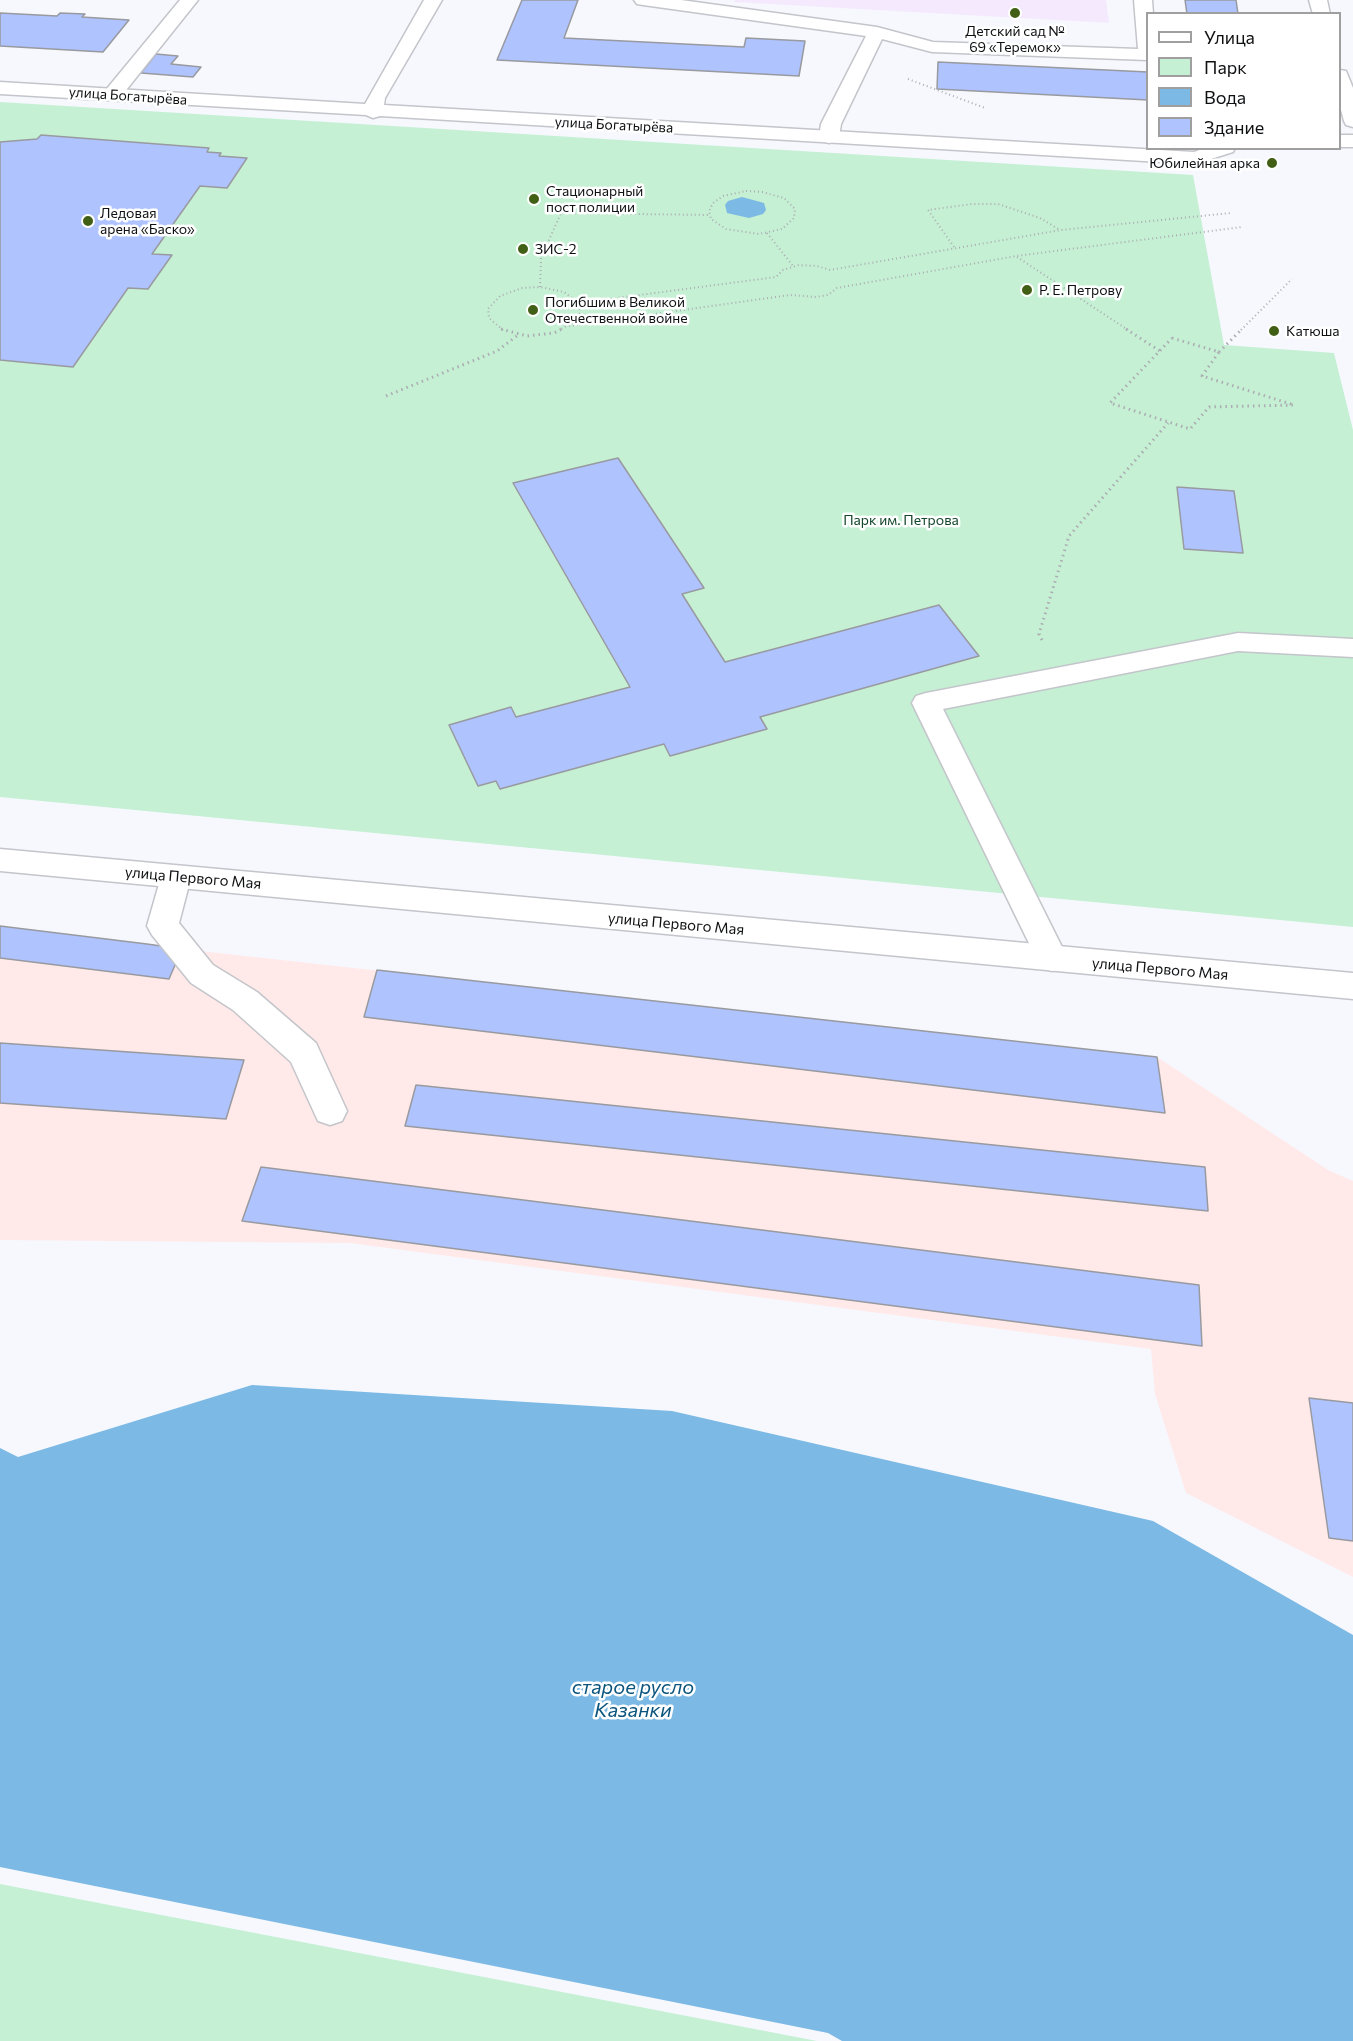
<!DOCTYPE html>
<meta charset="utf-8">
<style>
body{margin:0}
#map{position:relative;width:1353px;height:2041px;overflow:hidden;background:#f6f8fe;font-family:Commissioner,sans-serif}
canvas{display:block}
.legend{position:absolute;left:1146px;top:12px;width:195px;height:138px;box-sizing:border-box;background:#fff;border:2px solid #9f9fa0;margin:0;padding:8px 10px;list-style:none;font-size:18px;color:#0f1012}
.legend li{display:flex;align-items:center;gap:12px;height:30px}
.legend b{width:30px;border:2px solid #9f9fa0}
</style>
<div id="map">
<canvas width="1353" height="2041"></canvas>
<ul class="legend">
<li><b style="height:8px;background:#fff"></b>Улица</li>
<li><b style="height:16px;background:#c5f0d4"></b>Парк</li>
<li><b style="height:16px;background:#7cb9e4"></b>Вода</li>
<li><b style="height:16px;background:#afc3ff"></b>Здание</li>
</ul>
</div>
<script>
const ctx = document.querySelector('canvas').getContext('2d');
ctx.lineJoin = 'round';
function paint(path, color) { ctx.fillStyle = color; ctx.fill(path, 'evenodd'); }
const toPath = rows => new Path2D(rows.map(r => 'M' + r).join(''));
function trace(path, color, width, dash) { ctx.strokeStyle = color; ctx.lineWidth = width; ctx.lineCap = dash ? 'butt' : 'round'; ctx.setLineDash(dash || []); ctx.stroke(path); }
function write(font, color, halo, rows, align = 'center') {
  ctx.font = font + ' Commissioner,sans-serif'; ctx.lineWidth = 5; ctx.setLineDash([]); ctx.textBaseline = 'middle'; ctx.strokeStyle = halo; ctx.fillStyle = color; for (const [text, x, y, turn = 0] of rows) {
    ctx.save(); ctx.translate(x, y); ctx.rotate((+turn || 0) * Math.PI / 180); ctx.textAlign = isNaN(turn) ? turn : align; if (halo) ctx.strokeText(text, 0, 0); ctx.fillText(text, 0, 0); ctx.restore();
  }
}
paint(toPath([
 [0,926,182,949,1157,1057,1328,1170,1353,1181,1353,1577,1186,1493,1155,1394,1151,1349,350,1243,0,1240]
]), '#ffe9e9');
paint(toPath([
 [735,0,1106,0,1109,23,734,2]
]), '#f5e9fe');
paint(toPath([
 [0,102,1193,175,1224,345,1334,353,1353,430,1353,927,0,797],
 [0,1884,817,2041,0,2041]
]), '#c5f0d4');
paint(toPath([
 [742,197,764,203,766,210,763,214,749,218,727,213,725,205,728,201],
 [252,1385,672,1411,1153,1521,1353,1635,1353,2041,842,2041,828,2033,0,1867,0,1448,18,1457]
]), '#7cb9e4');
const building = toPath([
 [522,0,578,0,564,38,744,47,746,38,805,41,799,76,497,60,522,0],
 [1185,0,1236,0,1238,14,1187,14,1185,0],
 [0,13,57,16,60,13,85,14,82,17,129,20,103,52,0,46,0,13],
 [156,54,178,56,171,64,201,67,193,77,141,73,156,54],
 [938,62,1148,72,1148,100,937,89,938,62],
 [41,135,209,148,207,152,221,153,219,156,247,158,227,188,200,186,152,254,172,255,148,289,128,288,73,367,0,360,0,142,37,139,41,135],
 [618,458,704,588,682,594,725,662,939,605,979,656,760,717,767,729,670,756,664,744,500,789,496,781,478,786,449,725,511,707,516,717,630,687,513,483,618,458],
 [1177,487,1234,491,1243,553,1184,549,1177,487],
 [0,926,147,944,182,949,169,979,0,958,0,926],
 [377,970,1157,1057,1165,1113,364,1017,377,970],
 [0,1043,244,1060,226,1119,0,1103,0,1043],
 [416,1085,1205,1167,1208,1211,405,1126,416,1085],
 [261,1167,1199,1285,1202,1346,242,1221,261,1167],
 [1309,1398,1353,1403,1353,1541,1329,1538,1309,1398]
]);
paint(building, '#afc3ff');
trace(building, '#989a9f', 1.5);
const service = toPath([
 [180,0,198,0,119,99,105,99,103,95,105,91,180,0],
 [634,0,681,0,877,27,933,42,1138,49,1134,0,1152,0,1153,14,1148,14,1147,60,932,52,882,39,841,124,839,137,836,141,829,143,822,141,819,137,821,124,866,36,643,5,637,4,634,0],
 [1238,633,1353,639,1353,657,1238,651,943,709,1068,959,1063,968,1052,971,1041,968,912,703,916,696,926,693,1238,633],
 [176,866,187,869,191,877,179,923,213,965,257,992,316,1043,347,1111,342,1121,330,1125,318,1121,291,1062,233,1010,191,983,152,935,147,926,161,877,165,869,176,866]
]);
const minor = toPath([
 [424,0,442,0,385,98,384,105,1194,152,1205,148,1235,148,1233,152,1195,164,380,116,373,118,366,115,0,94,0,82,365,104,424,0],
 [1340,135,1353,135,1353,147,1340,147,1340,135],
 [0,849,1353,973,1353,999,0,871,0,849]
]);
const tertiary = toPath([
 [1309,0,1327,0,1330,14,1313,14,1309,0],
 [1340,70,1346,71,1353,88,1353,127,1346,125,1344,121,1340,106,1340,70]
]);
trace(service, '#c3c5ca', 3);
trace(minor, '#c3c5ca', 3);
trace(tertiary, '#c3c5ca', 3);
trace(toPath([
 [908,79,985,108],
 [746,191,762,192,784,198,795,209,794,218,782,229,759,234,726,229,711,219,709,211,713,203,723,196,746,191],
 [767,233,793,266],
 [954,247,928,210,972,204,998,204,1040,218,1060,230],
 [1017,257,1128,330],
 [540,287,541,258,561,213,709,215],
 [579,303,776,277,783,270,799,265,817,266,830,270,1061,230,1231,213],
 [569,326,790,295,816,297,828,295,837,288,1016,256,1242,227],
 [503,330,489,318,488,309,500,296,522,288,540,287,564,292,579,303,580,313,574,322,559,330],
 [1241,330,1292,279]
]), '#abadb2', 2, [1, 3]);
trace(toPath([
 [501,329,527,336,554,333,562,329],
 [1126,329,1160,351],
 [1172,338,1219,352,1202,376,1294,405,1209,407,1190,429,1110,403,1172,338],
 [1219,352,1242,329],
 [386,396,497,351,518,335],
 [1042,640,1039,634,1069,536,1168,423]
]), '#abadb2', 3, [1.5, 4]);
paint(service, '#fff');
paint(minor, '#fff');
paint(tertiary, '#fff');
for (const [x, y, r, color] of [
 [1015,13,6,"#416015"],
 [1272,163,6,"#416015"],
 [534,199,6,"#416015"],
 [88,221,6,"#416015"],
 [523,249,6,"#416015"],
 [1027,290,6,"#416015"],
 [533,310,6,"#416015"],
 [1274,331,6,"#416015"]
]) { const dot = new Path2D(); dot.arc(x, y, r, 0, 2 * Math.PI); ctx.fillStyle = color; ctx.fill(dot); trace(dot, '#fff', 2); }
write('14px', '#0f1012', '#fff', [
 ["Детский сад №",1015,31,"center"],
 ["69 «Теремок»",1015,47,"center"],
 ["Юбилейная арка",1260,163,"right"],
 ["Стационарный",546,191],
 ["пост полиции",546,207],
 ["Ледовая",100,213],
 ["арена «Баско»",100,229],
 ["ЗИС-2",535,249],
 ["Р. Е. Петрову",1039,290],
 ["Погибшим в Великой",545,302],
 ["Отечественной войне",545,318],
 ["Катюша",1286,331]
], 'left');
write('14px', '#0f1012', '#fff', [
 ["улица Богатырёва",128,96,4],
 ["улица Богатырёва",614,125,3]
]);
write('14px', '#14462b', '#fff', [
 ["Парк им. Петрова",901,520]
]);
write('15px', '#0f1012', '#fff', [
 ["улица Первого Мая",193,878,5],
 ["улица Первого Мая",676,924,5],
 ["улица Первого Мая",1160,969,5]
]);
write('italic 20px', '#0b557e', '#fff', [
 ["старое русло",633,1687],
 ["Казанки",633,1710]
]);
</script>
